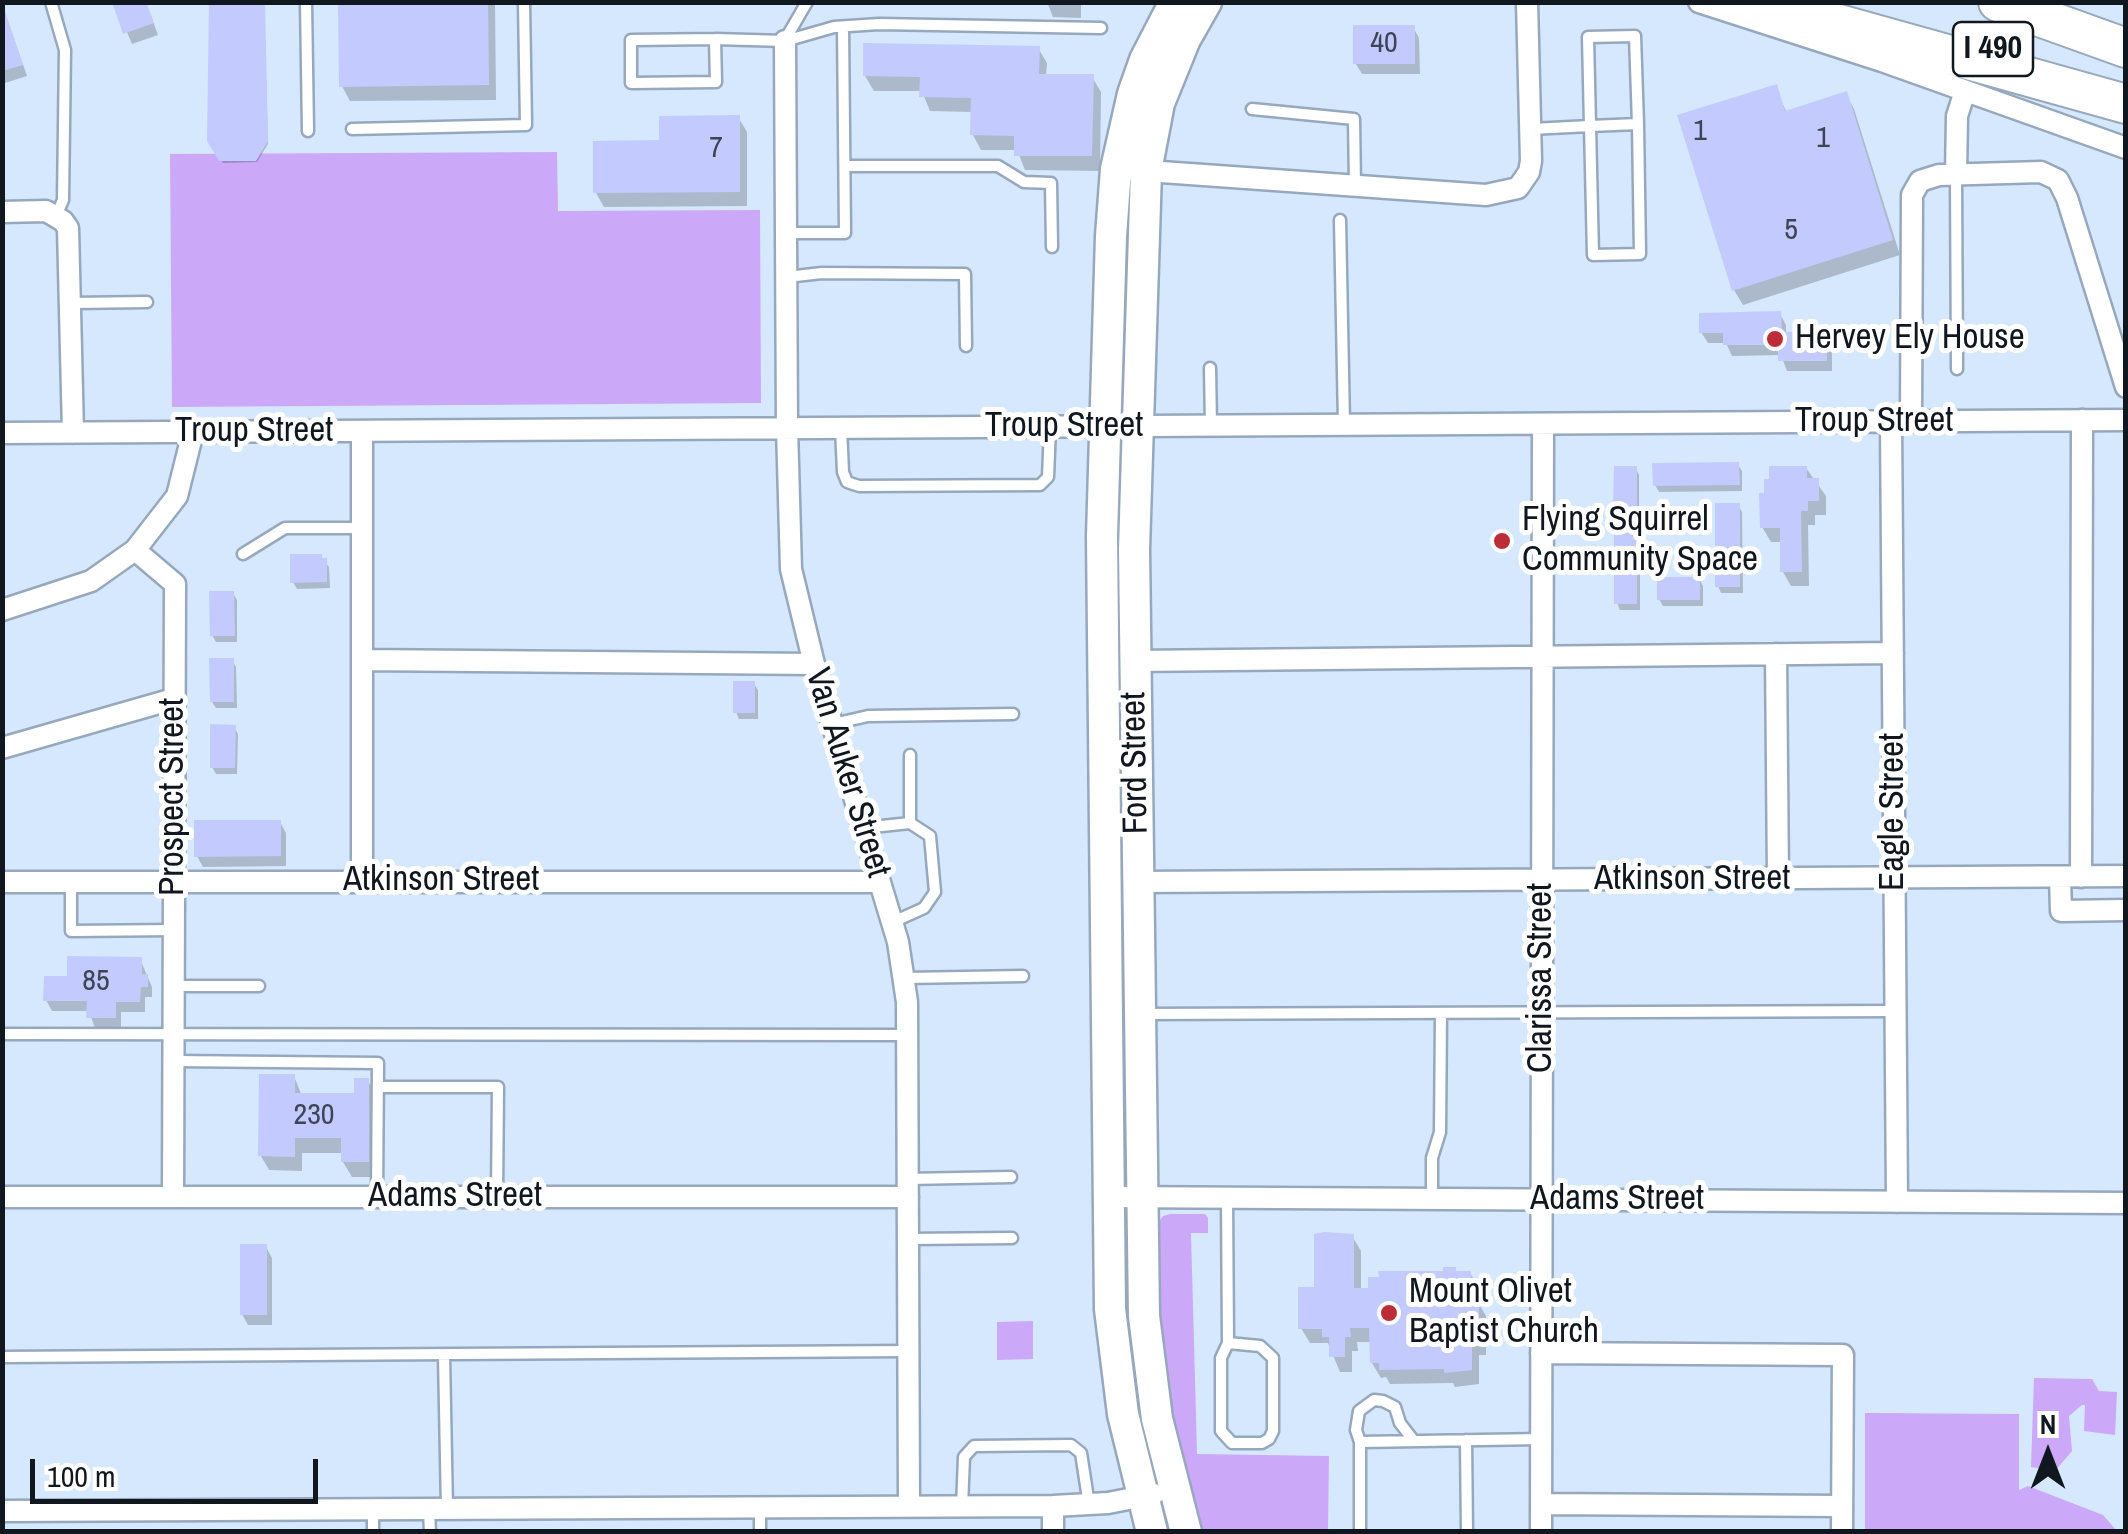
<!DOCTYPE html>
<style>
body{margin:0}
#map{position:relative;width:2128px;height:1534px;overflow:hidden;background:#d6e8fd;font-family:"Archivo Narrow",sans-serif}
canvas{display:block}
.frame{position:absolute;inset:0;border:5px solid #11171e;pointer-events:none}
.north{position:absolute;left:1998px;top:1404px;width:100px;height:100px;-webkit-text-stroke:8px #fff;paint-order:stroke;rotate:0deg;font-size:28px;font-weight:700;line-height:40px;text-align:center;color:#11171e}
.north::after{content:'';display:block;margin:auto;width:35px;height:45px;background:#11171e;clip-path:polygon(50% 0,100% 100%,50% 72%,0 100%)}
.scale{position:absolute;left:30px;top:1459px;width:288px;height:45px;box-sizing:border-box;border:5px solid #11171e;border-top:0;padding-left:12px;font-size:30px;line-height:35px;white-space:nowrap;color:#11171e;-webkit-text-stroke:8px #fff;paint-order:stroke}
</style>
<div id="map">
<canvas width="2128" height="1534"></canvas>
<div class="frame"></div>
<div class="north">N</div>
<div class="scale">100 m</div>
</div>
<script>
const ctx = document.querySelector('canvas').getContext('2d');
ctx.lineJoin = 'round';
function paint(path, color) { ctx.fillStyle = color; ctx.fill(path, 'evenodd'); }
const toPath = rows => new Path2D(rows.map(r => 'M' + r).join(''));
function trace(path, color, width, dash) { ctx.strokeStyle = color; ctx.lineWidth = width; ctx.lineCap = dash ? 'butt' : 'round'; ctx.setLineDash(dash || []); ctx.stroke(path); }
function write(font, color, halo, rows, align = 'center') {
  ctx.font = font + ' "Archivo Narrow",sans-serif'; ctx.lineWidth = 10; ctx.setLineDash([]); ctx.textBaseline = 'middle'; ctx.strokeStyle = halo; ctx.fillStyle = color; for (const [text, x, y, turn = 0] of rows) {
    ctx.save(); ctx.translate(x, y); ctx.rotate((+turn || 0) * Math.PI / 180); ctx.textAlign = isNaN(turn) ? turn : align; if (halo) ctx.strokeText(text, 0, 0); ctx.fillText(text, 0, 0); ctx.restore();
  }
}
paint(toPath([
 [557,152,558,211,760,210,761,403,172,407,170,154],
 [1170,1214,1205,1214,1208,1218,1208,1233,1191,1233,1197,1454,1329,1456,1328,1531,1198,1531,1159,1363,1155,1227,1163,1216],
 [1033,1321,1033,1359,997,1360,997,1322],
 [2034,1378,2092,1379,2099,1391,2117,1392,2115,1435,2084,1431,2085,1405,2082,1405,2069,1416,2072,1451,2055,1471,2031,1467],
 [1865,1413,2019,1414,2019,1490,2028,1486,2103,1515,2117,1531,1865,1531]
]), '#cca8f9');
paint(toPath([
 [114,2,146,2,158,35,132,44],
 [264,2,268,144,257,162,223,163,210,141],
 [341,2,495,2,496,100,350,101,342,86],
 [1047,2,1081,2,1081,18,1053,17],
 [2,4,27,76,5,83,2,79],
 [1413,27,1419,38,1420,74,1362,74,1356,64],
 [1038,48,1047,63,1046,76,1092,77,1101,92,1100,171,1025,170,1017,150,981,150,973,135,973,112,930,111,922,91,874,91,865,76],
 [1775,87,1787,113,1846,94,1854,109,1900,255,1743,305,1734,290],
 [738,117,747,132,747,206,604,207,596,193,662,143],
 [1780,314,1786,325,1786,334,1826,334,1832,344,1832,371,1787,371,1781,355,1732,356,1726,343,1708,343,1701,332],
 [1738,465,1742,471,1742,491,1659,492,1655,485],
 [1806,468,1826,496,1826,515,1815,515,1815,525,1808,525,1809,586,1791,586,1783,572,1782,542,1771,542,1762,527],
 [1636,469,1639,475,1639,513,1620,513,1616,506],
 [1738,505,1742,512,1743,593,1721,593,1718,586],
 [1636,521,1640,528,1640,610,1620,610,1617,603],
 [323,560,329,567,330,588,297,589,293,582],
 [1699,579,1703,586,1703,606,1663,606,1659,599],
 [233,593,237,600,237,642,216,642,212,635],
 [232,660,236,667,237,708,216,708,212,702],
 [754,684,758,690,758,719,739,719,736,712],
 [234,727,238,734,237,774,216,774,212,767],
 [280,822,286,833,286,866,203,867,197,856],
 [140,959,152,987,152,997,145,997,145,1012,121,1012,121,1028,95,1028,89,1011,52,1011,46,1000,70,979],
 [294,1076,302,1096,356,1096,368,1081,376,1095,376,1177,352,1177,343,1162,343,1153,302,1153,302,1171,269,1170,261,1156],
 [1352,1236,1361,1251,1361,1290,1470,1273,1479,1288,1479,1304,1486,1316,1486,1355,1479,1355,1479,1384,1455,1387,1453,1383,1390,1384,1386,1377,1381,1378,1372,1363,1372,1342,1357,1342,1358,1351,1352,1351,1352,1372,1340,1372,1328,1343,1310,1343,1301,1328,1317,1289],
 [266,1247,272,1258,272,1325,248,1325,242,1314]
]), '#0003');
paint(toPath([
 [2,2,23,65,2,71],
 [112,2,146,2,154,23,123,34],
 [209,2,265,2,268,141,256,161,219,161,207,141],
 [338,2,488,2,489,85,339,87],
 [1353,25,1415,25,1415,64,1353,64],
 [863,43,1040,46,1039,74,1094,74,1092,156,1014,156,1014,136,970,135,971,98,919,97,920,77,863,76],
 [1777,84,1785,111,1847,91,1893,240,1732,291,1677,115],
 [740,115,740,192,593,193,593,141,659,140,659,116],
 [1781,311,1782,332,1827,331,1827,361,1778,361,1778,345,1723,345,1723,333,1699,333,1699,313],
 [1739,462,1740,485,1653,486,1652,463],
 [1614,466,1637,466,1637,507,1613,507],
 [1769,466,1807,466,1807,478,1819,478,1819,501,1808,501,1808,511,1801,511,1802,572,1780,572,1780,528,1760,528,1759,493,1764,493,1764,479,1769,479],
 [1715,503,1740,503,1740,587,1715,587],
 [1614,519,1637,519,1637,604,1614,604],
 [290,554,322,554,322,558,327,558,327,582,290,583],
 [1657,577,1700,577,1700,600,1657,600],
 [209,591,234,591,235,636,210,636],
 [209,658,234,658,234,702,210,702],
 [733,681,755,681,755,713,733,713],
 [210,724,236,725,235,768,210,768],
 [194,820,281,820,281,856,194,857],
 [67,956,142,957,142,974,148,974,148,987,141,987,140,1002,116,1002,116,1018,86,1018,87,1001,43,1001,44,976,67,976],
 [259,1074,295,1074,295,1093,354,1093,354,1078,369,1078,369,1162,341,1162,341,1138,295,1138,295,1157,258,1156],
 [1324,1232,1354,1234,1354,1288,1368,1288,1368,1277,1379,1277,1378,1271,1443,1271,1443,1267,1456,1267,1456,1271,1471,1271,1472,1299,1479,1299,1479,1341,1472,1341,1472,1370,1444,1373,1444,1369,1379,1370,1379,1363,1370,1363,1369,1328,1350,1328,1351,1337,1345,1337,1345,1357,1329,1357,1329,1337,1322,1337,1322,1329,1298,1329,1298,1287,1314,1287,1314,1234],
 [240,1244,267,1244,267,1315,240,1315]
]), '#c2cafe');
const service = toPath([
 [51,2,65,50,63,200,56,216],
 [306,2,308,131],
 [715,39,716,82,631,83,631,40,715,39,785,41,834,27,879,24,1101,28],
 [785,40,807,2],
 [1252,109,1354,119,1355,186],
 [352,129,526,125,524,2],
 [1531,129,1590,126,1638,124,1640,254,1593,255,1590,126,1588,37,1635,36,1638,124],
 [845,166,998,166,1024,182,1051,183,1052,247],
 [1956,175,1957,369],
 [1340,220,1344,424],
 [787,233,845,233,843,27],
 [787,277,822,273,965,274,966,346],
 [72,303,147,302],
 [1210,368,1211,426],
 [841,428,843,472,847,482,859,486,1040,485,1048,477,1050,428],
 [243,554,285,528,362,528],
 [833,724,868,716,1013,714],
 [910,755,910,823],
 [863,828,910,823,930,836,935,892,924,908,893,922],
 [71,882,71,931,175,930],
 [905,978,1023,976],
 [174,986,259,986],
 [1141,1014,1895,1011],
 [2,1034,907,1035],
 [173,1061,378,1063,377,1197],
 [378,1087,498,1087,497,1197],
 [908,1179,1011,1177],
 [1227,1198,1228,1343,1221,1358,1221,1431,1232,1443,1262,1443,1269,1439,1273,1431,1273,1358,1260,1346,1228,1343],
 [1432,1199,1432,1158,1440,1132,1441,1013],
 [909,1239,1012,1238],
 [444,1356,447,1510],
 [2,1357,908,1351],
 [1466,1440,1467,1532],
 [1360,1442,1356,1430,1359,1411,1374,1400,1383,1401,1395,1407,1400,1423,1414,1441],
 [962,1506,964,1457,974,1446,1071,1445,1081,1453,1089,1505],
 [760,1508,760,1532],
 [373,1511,373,1532],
 [429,1511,430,1532],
 [1360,1532,1360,1442,1541,1439]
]);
const minor = toPath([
 [1699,2,1882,61,2126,148],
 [785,41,787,428,791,569,814,664,898,942,907,1002,909,1506],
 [1133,170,1486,195,1518,188,1529,172,1531,161,1527,2],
 [1956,175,1957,116,1965,91],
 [2,212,46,211,63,221,68,228,73,433],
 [1911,421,1912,195,1920,181,1939,175,2041,172,2058,180,2067,198,2126,387],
 [1891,422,1897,1202],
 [362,431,362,881],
 [2,433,2126,420],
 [135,550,175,584,173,1197],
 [2,610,91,581,135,550,177,496,193,432],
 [1776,654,1778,880],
 [362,660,814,664],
 [1135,661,1893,653],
 [2,748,173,699],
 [2060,877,2061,911,2126,910],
 [2081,877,2082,420],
 [2,882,879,882],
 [1138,882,2126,876],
 [2,1197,908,1197],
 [1109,1197,2126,1203],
 [1541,1353,1843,1355,1842,1532],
 [1541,1504,1842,1506],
 [1053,1506,1053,1532],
 [2,1511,1053,1506,1108,1503,1154,1494],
 [1541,1532,1543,424]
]);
const secondary = toPath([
 [1152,1532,1123,1414,1110,1309,1102,536,1111,236,1116,169,1133,94,1145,60,1175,2],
 [1186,1532,1157,1419,1144,1316,1134,549,1146,171,1159,103,1185,39,1206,2]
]);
const motorway = toPath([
 [1760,2,2126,104],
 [1998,2,2126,48]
]);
trace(service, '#97a8bc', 15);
trace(minor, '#97a8bc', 25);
trace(secondary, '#97a8bc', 35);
trace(motorway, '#97a8bc', 42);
trace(service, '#fff', 10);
trace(minor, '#fff', 20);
trace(secondary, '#fff', 30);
trace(motorway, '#fff', 38);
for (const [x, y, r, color] of [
 [1775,339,10,"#bd2c37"],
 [1502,541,10,"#bd2c37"],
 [1389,1313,10,"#bd2c37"]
]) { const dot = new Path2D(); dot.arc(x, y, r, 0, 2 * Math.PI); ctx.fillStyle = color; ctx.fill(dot); trace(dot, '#fff', 4); }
write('30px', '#3d4456', null, [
 ["40",1384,44],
 ["1",1700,132],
 ["1",1823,139],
 ["7",716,149],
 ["5",1791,231],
 ["85",96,982],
 ["230",314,1116]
]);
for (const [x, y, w] of [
 [1993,49,80]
]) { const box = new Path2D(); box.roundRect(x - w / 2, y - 27, w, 54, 8); ctx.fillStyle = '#fff'; ctx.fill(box); trace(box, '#11171e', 2.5); }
write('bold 32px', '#11171e', null, [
 ["I 490",1993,49]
]);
write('35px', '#11171e', '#fff', [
 ["Hervey Ely House",1795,339],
 ["Flying Squirrel",1522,521],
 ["Community Space",1522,561],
 ["Mount Olivet",1409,1293],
 ["Baptist Church",1409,1333]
], 'left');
write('35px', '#11171e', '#fff', [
 ["Troup Street",1874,422],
 ["Troup Street",1064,427],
 ["Troup Street",254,432],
 ["Ford Street",1136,763,-91],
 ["Van Auker Street",847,773,73],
 ["Prospect Street",174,797,-90],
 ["Eagle Street",1894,812,-90],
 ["Atkinson Street",1692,880],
 ["Atkinson Street",441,881],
 ["Clarissa Street",1542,978,-90],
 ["Adams Street",455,1197],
 ["Adams Street",1617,1200]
]);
</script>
